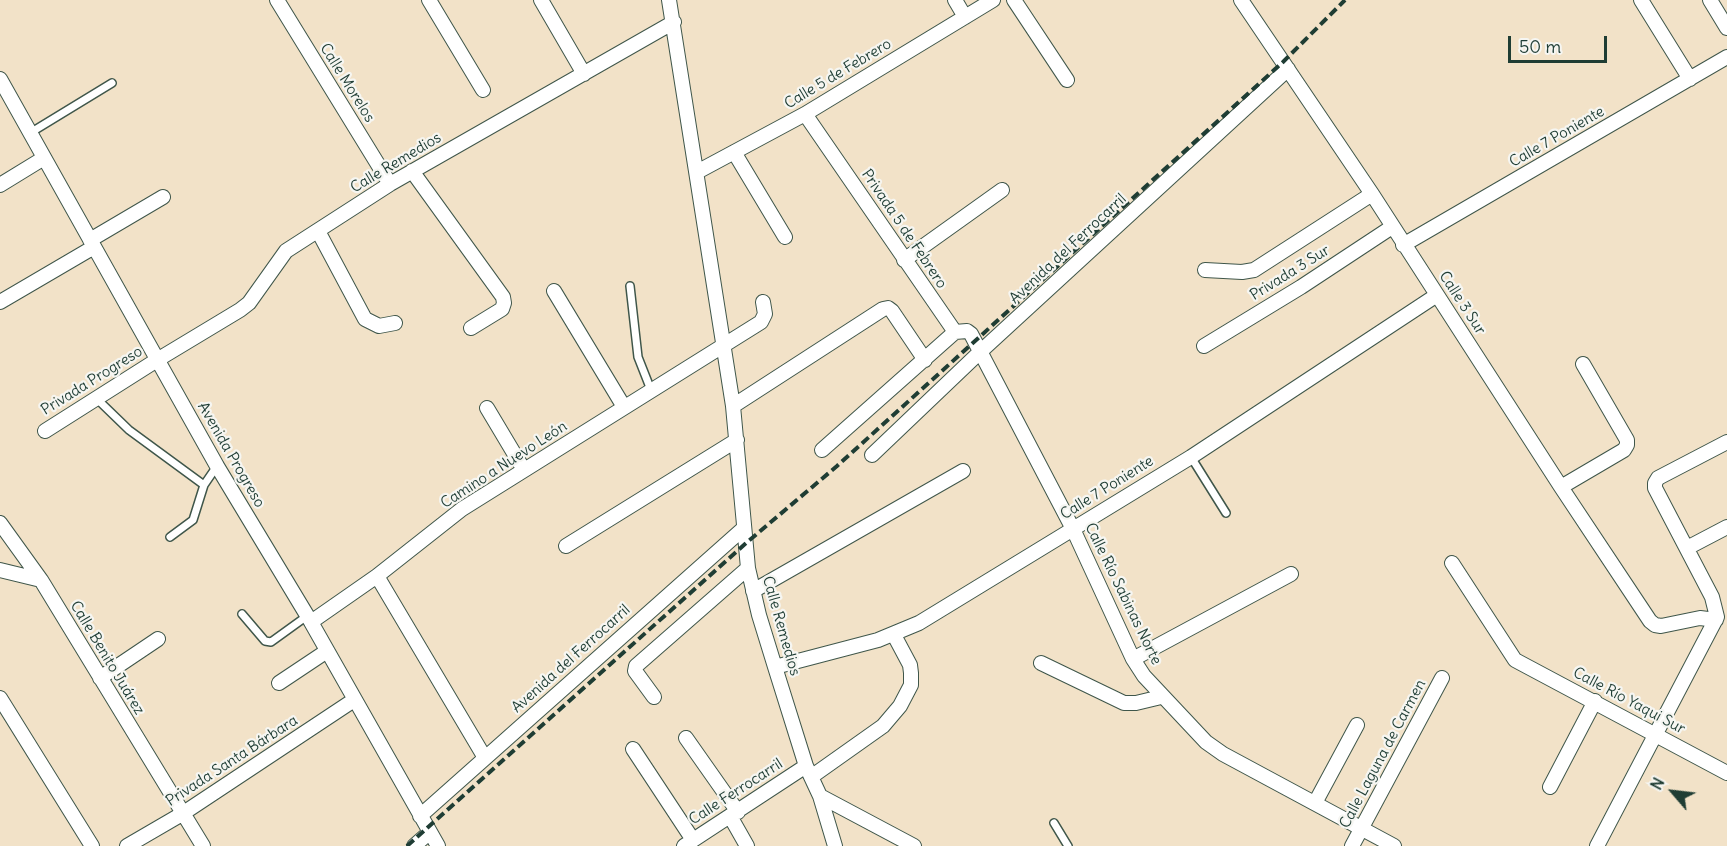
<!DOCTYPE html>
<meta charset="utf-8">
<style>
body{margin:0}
#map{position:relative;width:1727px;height:846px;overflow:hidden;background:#f2e2c8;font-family:Delius,sans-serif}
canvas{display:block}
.north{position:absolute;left:1643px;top:762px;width:60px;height:60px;-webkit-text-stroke:4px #f6f6f2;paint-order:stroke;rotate:298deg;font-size:16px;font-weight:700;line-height:24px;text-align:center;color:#1f3d34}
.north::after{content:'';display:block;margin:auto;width:21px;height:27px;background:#1f3d34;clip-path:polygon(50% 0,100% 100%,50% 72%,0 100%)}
.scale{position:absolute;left:1508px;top:36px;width:99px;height:27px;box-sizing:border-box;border:3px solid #1f3d34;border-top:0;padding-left:8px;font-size:18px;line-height:21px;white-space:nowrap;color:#1f3d34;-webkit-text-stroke:4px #f6f6f2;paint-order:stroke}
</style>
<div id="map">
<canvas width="1727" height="846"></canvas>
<div class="north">N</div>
<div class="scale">50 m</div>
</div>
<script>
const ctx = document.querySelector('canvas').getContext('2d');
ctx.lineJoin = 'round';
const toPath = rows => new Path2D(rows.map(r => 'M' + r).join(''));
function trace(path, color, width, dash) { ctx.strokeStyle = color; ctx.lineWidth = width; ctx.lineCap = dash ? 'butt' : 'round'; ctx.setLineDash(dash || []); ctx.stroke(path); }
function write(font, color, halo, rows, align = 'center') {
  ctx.font = font + ' Delius,sans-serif'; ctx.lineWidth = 4.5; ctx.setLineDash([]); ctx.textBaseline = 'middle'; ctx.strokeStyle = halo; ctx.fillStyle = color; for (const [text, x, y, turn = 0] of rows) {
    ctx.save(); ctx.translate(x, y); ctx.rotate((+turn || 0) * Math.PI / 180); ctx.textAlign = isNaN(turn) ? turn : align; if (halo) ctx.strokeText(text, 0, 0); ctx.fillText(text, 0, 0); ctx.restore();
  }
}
const service = toPath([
 [30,133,112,83],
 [630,286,638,357,651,390],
 [97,399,129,430,204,485],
 [1191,457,1226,513],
 [170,537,193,520,204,485,217,466],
 [242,614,265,641,271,642,307,616],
 [1054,823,1068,846]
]);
const minor = toPath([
 [277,0,390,184],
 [429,0,483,90],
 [541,0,584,74],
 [669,0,733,406,748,568,759,615,775,667,806,766,820,796,835,846],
 [955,0,965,17],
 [1014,0,1067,80],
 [1241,0,1372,194,1561,487,1650,621,1655,625,1661,626,1700,618,1716,620],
 [1641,0,1690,79],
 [1710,0,1727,28],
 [0,79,217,466,311,622,438,846],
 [805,114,955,332,967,331,971,334,1073,529,1133,659,1144,676,1206,742,1223,754,1394,846],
 [734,152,785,237],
 [412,171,503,297,504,303,502,309,471,328],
 [697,172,805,114,993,0],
 [0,185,44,158],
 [318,231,365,319,379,326,395,323],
 [90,240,163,197],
 [1403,245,1727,57],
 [904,260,1002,190],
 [1205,270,1242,272,1254,270,1372,194],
 [554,291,624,407],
 [0,302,94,247],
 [1204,346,1301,287,1392,227],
 [733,406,883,309,888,308,892,311,925,360],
 [487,408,524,470],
 [45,431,157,360,240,310,249,303,286,251,390,184,674,22],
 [822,450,955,332],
 [872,455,980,352,1288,69],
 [1561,487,1624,450,1627,445,1627,440,1583,364],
 [0,523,41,580,203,846],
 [566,546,737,440],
 [1687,548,1727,527],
 [1452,563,1515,660,1727,773],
 [0,570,41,580],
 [377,576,485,758],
 [753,591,963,471],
 [1717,617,1712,597,1655,488,1655,483,1658,478,1727,442],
 [311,622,377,576,462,509,761,322,765,314,763,302],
 [1133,659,1291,574],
 [1041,663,1124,703,1136,703,1161,697],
 [775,667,878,640,919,623,1191,457,1437,295],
 [100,678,158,639],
 [279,683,327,651],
 [654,697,635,671,636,666,748,568],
 [0,698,92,846],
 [686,738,738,812],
 [633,749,693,840],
 [811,777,883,726,900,706,911,685,911,673,910,665,894,635],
 [1550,787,1595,701],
 [820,796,914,846],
 [1315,803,1357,725],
 [420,816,744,528],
 [730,816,747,846],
 [127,846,182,814,354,700],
 [414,846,430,832],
 [684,846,806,766],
 [1352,846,1442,678],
 [1597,846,1717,617]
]);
trace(service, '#3f564a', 10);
trace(minor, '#3f564a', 16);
trace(service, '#fff', 7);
trace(minor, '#fff', 14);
trace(toPath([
 [407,846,745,544,837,466,1283,62,1345,0]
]), '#1f3d34', 4, [9, 4.5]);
write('15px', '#1f3d34', '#f6f6f2', [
 ["Calle 5 de Febrero",838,74,-31],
 ["Calle Morelos",347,83,58],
 ["Calle 7 Poniente",1557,137,-30],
 ["Calle Remedios",396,163,-31],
 ["Privada 5 de Febrero",904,229,56],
 ["Avenida del Ferrocarril",1068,249,-43],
 ["Privada 3 Sur",1290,273,-32],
 ["Calle 3 Sur",1462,303,57],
 ["Privada Progreso",92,381,-32],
 ["Avenida Progreso",231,455,60],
 ["Camino a Nuevo León",504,465,-33],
 ["Calle 7 Poniente",1107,488,-32],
 ["Calle Río Sabinas Norte",1123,594,64],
 ["Calle Remedios",781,626,74],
 ["Calle Benito Juárez",107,658,59],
 ["Avenida del Ferrocarril",571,659,-42],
 ["Calle Río Yaqui Sur",1629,701,28],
 ["Calle Laguna de Carmen",1383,754,-62],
 ["Privada Santa Bárbara",232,761,-33],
 ["Calle Ferrocarril",736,792,-33]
]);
</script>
